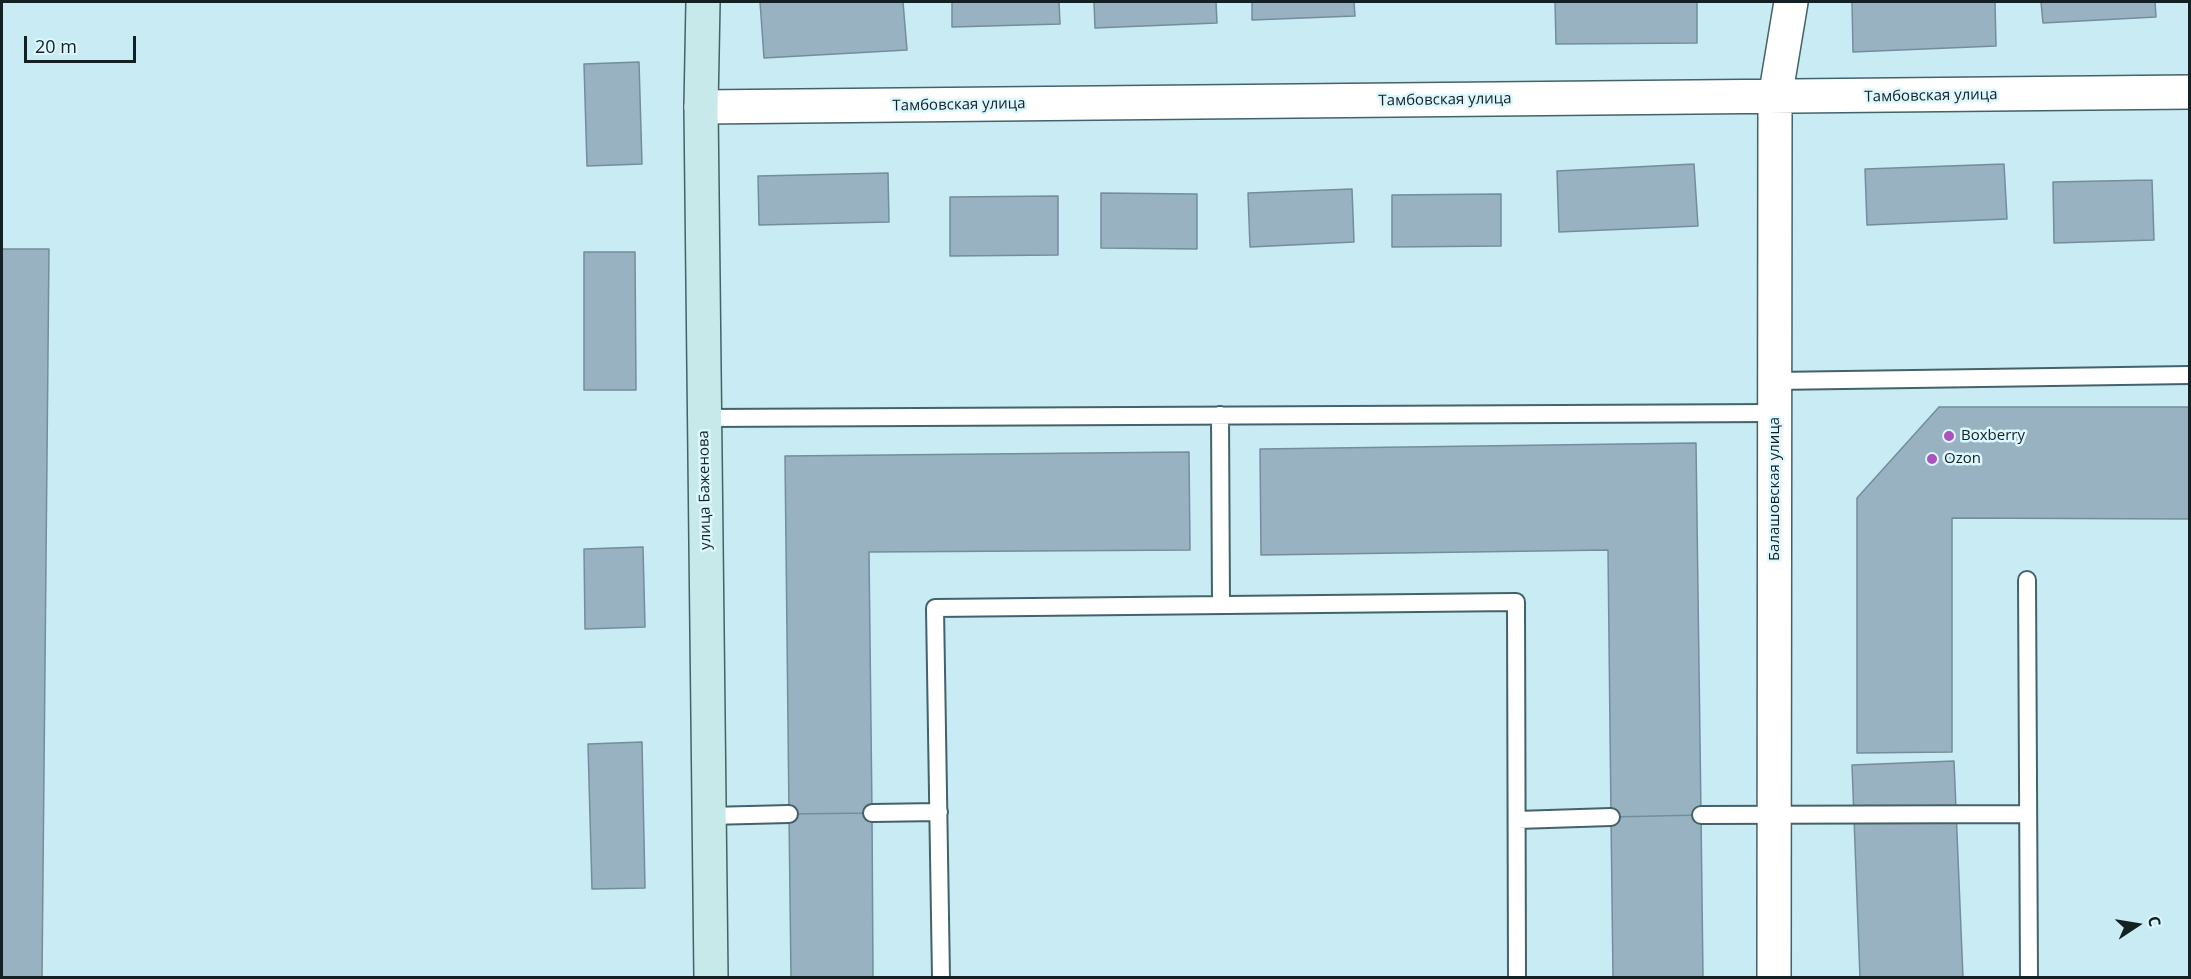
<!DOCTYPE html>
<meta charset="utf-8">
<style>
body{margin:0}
#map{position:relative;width:2191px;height:979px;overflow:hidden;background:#c9ebf4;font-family:"Open Sans",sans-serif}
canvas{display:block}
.frame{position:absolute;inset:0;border:3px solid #142124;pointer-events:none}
.north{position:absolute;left:2107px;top:895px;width:60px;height:60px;-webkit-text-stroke:4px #dcf7fe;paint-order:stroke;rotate:78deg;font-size:16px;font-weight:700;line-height:24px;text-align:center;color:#142124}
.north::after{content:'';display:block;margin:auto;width:21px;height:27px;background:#142124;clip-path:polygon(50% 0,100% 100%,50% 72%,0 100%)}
.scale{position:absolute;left:24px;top:36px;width:112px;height:27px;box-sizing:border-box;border:3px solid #142124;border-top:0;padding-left:8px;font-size:18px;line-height:21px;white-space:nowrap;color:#142124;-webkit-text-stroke:4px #dcf7fe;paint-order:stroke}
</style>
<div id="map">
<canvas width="2191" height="979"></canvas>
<div class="frame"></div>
<div class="north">С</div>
<div class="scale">20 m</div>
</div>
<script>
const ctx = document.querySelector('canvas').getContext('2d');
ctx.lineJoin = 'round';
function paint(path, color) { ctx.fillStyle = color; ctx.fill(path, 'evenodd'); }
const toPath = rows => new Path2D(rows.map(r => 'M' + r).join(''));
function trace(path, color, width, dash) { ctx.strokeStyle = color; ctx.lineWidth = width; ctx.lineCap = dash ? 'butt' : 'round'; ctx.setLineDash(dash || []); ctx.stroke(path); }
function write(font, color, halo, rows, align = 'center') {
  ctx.font = font + ' "Open Sans",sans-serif'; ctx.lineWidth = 5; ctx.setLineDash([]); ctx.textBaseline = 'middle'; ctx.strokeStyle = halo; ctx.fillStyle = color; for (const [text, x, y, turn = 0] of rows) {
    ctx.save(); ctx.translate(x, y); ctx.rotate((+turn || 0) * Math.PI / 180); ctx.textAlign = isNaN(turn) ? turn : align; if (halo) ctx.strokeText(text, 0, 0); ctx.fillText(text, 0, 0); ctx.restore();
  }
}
const building = toPath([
 [760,2,903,2,907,50,764,58,760,2],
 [952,2,1059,2,1060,24,952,27,952,2],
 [1094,2,1216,2,1217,23,1095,28,1094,2],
 [1252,2,1354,2,1355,16,1252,20,1252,2],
 [1555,2,1697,2,1697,43,1556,44,1555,2],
 [1852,2,1995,2,1996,46,1853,52,1852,2],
 [2041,2,2155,2,2156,17,2043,23,2041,2],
 [639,62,642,164,587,166,584,64,639,62],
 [1694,164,1698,226,1559,232,1557,171,1694,164],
 [2004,164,2007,219,1867,225,1865,169,2004,164],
 [888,173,889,222,759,225,758,176,888,173],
 [2152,180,2154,240,2054,243,2053,182,2152,180],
 [1352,189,1354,242,1250,247,1248,193,1352,189],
 [1101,193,1197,194,1197,249,1101,248,1101,193],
 [1501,194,1501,246,1392,247,1392,195,1501,194],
 [1058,196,1058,255,950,256,950,197,1058,196],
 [2,249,49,249,42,978,2,978,2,249],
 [584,252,635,252,636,390,584,390,584,252],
 [1939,407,2190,407,2190,519,1952,518,1952,752,1857,753,1857,498,1939,407],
 [1696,443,1701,815,1611,817,1608,550,1261,555,1260,449,1696,443],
 [1189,452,1190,550,869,552,872,813,789,814,785,456,1189,452],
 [643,547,645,627,585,629,584,549,643,547],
 [642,742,645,888,592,889,588,744,642,742],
 [1954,761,1963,978,1860,978,1852,765,1954,761],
 [872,813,873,978,791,978,789,814,872,813],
 [1701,815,1703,978,1613,978,1611,817,1701,815]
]);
paint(building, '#98b2c2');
trace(building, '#738d9c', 1.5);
const lane = toPath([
 [1775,381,2190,375],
 [1220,415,1221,605],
 [704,418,1775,413],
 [2027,580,2029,978],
 [872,813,939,812],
 [1701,815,2028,814],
 [709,816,789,814],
 [1517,820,1611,817],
 [941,978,935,608,1516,602,1517,978]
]);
const street = toPath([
 [701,107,2190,92],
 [1774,978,1775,98,1791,2]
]);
const secondary = toPath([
 [703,2,701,107,711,978]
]);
trace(lane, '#436269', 20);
trace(street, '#436269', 36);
trace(secondary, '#436269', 36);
trace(lane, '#fff', 16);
trace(street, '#fff', 33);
trace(secondary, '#c8e9e9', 33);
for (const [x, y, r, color] of [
 [1949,436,6,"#aa52be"],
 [1932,459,6,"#aa52be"]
]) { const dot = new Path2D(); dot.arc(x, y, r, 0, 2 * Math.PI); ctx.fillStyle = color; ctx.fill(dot); trace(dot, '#dcf7fe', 2); }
write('15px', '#142124', '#dcf7fe', [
 ["Тамбовская улица",1931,96,-1],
 ["Тамбовская улица",1445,100,-1],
 ["Тамбовская улица",959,105,-1],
 ["Балашовская улица",1775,489,-90],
 ["улица Баженова",705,490,-91]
]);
write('15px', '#142124', '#dcf7fe', [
 ["Boxberry",1961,436],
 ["Ozon",1944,459]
], 'left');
</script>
